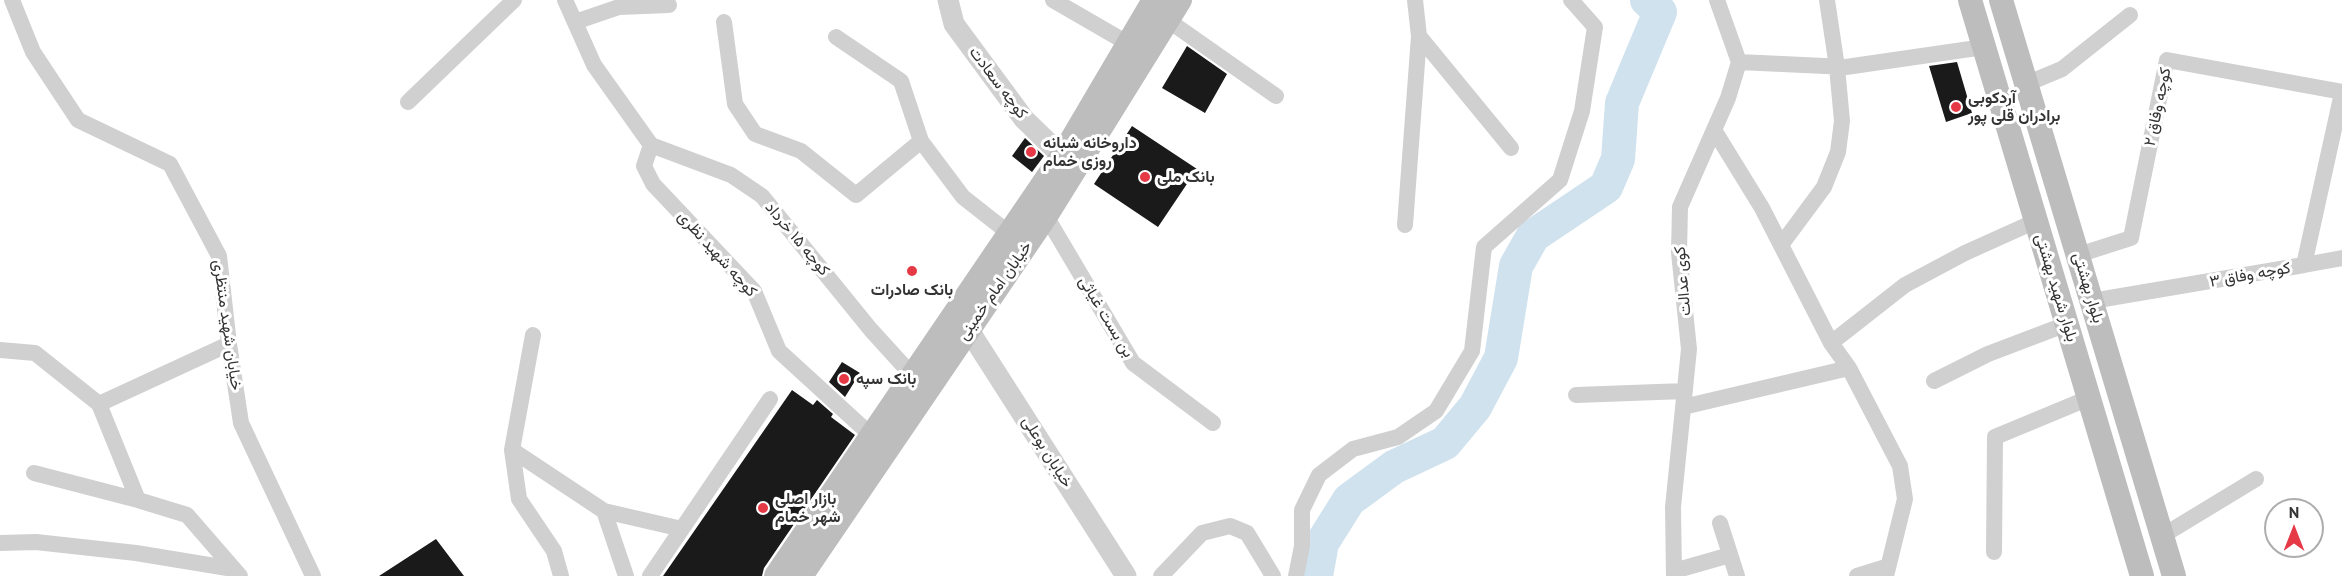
<!DOCTYPE html>
<meta charset="utf-8">
<style>
body{margin:0}
#map{position:relative;width:2342px;height:576px;overflow:hidden;background:#fff;font-family:"PT Sans",sans-serif}
canvas{display:block}
.north{position:absolute;left:2264px;top:498px;width:60px;height:60px;box-sizing:border-box;background:#fff;border:2px solid #adadad;border-radius:50%;rotate:0deg;font-size:16px;font-weight:700;line-height:24px;text-align:center;color:#333}
.north::after{content:'';display:block;margin:auto;width:21px;height:27px;background:#e63946;clip-path:polygon(50% 0,100% 100%,50% 72%,0 100%)}
</style>
<div id="map">
<canvas width="2342" height="576"></canvas>
<div class="north">N</div>
</div>
<script>
const ctx = document.querySelector('canvas').getContext('2d');
ctx.lineJoin = 'round';
const toPath = rows => new Path2D(rows.map(r => 'M' + r).join(''));
function trace(path, color, width, dash) { ctx.strokeStyle = color; ctx.lineWidth = width; ctx.lineCap = dash ? 'butt' : 'round'; ctx.setLineDash(dash || []); ctx.stroke(path); }
function paint(path, color) { ctx.fillStyle = color; ctx.fill(path, 'evenodd'); }
function write(font, color, halo, rows, align = 'center') {
  ctx.font = font + ' "PT Sans",Vazirmatn,sans-serif'; ctx.lineWidth = 6; ctx.setLineDash([]); ctx.textBaseline = 'middle'; ctx.strokeStyle = halo; ctx.fillStyle = color; for (const [text, x, y, turn = 0] of rows) {
    ctx.save(); ctx.translate(x, y); ctx.rotate((+turn || 0) * Math.PI / 180); ctx.textAlign = isNaN(turn) ? turn : align; if (halo) ctx.strokeText(text, 0, 0); ctx.fillText(text, 0, 0); ctx.restore();
  }
}
trace(toPath([
 [1316,576,1322,543,1349,500,1394,467,1445,443,1475,407,1501,358,1516,266,1533,236,1606,187,1618,159,1622,103,1660,12,1647,0]
]), '#cfe2ee', 34);
paint(toPath([
 [1187,46,1227,74,1205,113,1162,88],
 [1957,62,1972,113,1946,122,1929,66],
 [1132,126,1197,169,1158,227,1094,184],
 [1025,138,1044,156,1032,172,1012,156],
 [842,362,860,373,845,397,829,382],
 [792,390,813,405,817,400,833,414,831,417,855,435,764,568,762,576,663,576],
 [436,539,464,576,379,576]
]), '#1a1a1a');
trace(toPath([
 [12,0,33,52,78,120,170,164,219,256,229,344,241,423,313,576],
 [565,0,594,65,651,145],
 [1053,0,1129,44],
 [1169,21,1276,96],
 [575,22,619,7,669,5],
 [724,22,735,104,755,134,801,151,856,195,921,141,963,197,1010,234],
 [1419,36,1511,148],
 [836,37,901,81,921,141],
 [1739,62,1846,67,1984,47],
 [2026,84,2062,69,2130,15],
 [408,102,514,0],
 [1714,130,1762,208,1831,343,1849,368,1900,466,1905,499,1886,576],
 [651,145,644,166,653,184,754,291,779,351,873,437],
 [651,145,731,175,762,196,871,330,912,375],
 [1046,216,1133,363,1213,423],
 [1405,225,1419,36,1415,0],
 [1781,245,1824,187,1838,152,1842,121,1837,67,1827,0],
 [2078,255,2131,238,2167,60,2342,92],
 [2304,265,2342,258],
 [2092,301,2304,265,2342,93],
 [533,335,512,450,519,499,554,551,561,576],
 [1831,343,1905,285,1965,253,2036,221],
 [0,350,35,353,99,404,138,500,187,515,240,576],
 [1934,381,1988,354,2067,324],
 [1576,395,1685,391],
 [99,404,229,344],
 [1683,407,1849,368],
 [512,450,604,511,682,529],
 [34,473,138,500],
 [604,511,626,576],
 [1720,523,1737,576],
 [2162,536,2256,479],
 [0,543,36,542,136,553,233,569],
 [1994,552,1995,437,2089,398],
 [1674,571,1730,555],
 [650,576,770,399],
 [1161,576,1202,533,1230,526,1247,533,1273,576],
 [1296,576,1302,546,1302,510,1319,475,1353,449,1398,437,1436,411,1472,351,1484,247,1560,180,1582,111,1595,27,1571,0],
 [1674,576,1673,507,1689,349,1679,253,1680,207,1728,98,1739,62,1717,0],
 [1857,576,1886,567]
]), '#d0d0d0', 16);
trace(toPath([
 [948,0,954,24,1024,119,1062,156],
 [968,329,1126,576]
]), '#d0d0d0', 21);
trace(toPath([
 [1970,0,2142,576],
 [2001,0,2174,576],
 [776,576,1062,156,1154,0],
 [801,576,1046,216,1180,0]
]), '#bdbdbd', 24);
for (const [x, y, r, color] of [
 [1956,107,6,"#e63946"],
 [1031,152,6,"#e63946"],
 [1145,177,6,"#e63946"],
 [912,271,6,"#e63946"],
 [844,379,6,"#e63946"],
 [763,508,6,"#e63946"]
]) { const dot = new Path2D(); dot.arc(x, y, r, 0, 2 * Math.PI); ctx.fillStyle = color; ctx.fill(dot); trace(dot, '#fff', 2); }
write('16px', '#333', '#fff', [
 ["کوچه سعادت",998,83,53],
 ["کوچه وفاق ۲",2158,107,-78],
 ["کوچه ۱۵ خرداد",797,239,50],
 ["کوچه شهید نظری",717,254,48],
 ["کوچه وفاق ۳",2250,275,-10],
 ["کوی عدالت",1683,281,-95],
 ["بلوار شهید بهشتی",2056,288,73],
 ["بلوار بهشتی",2088,288,73],
 ["خیابان امام خمینی",995,291,-55],
 ["بن بست غیاثی",1106,317,59],
 ["خیابان شهید منتظری",227,325,82],
 ["خیابان بوعلی",1047,452,58]
]);
write('bold 16px', '#333', '#fff', [
 ["آردکوبی",1968,98],
 ["برادران قلی پور",1968,116],
 ["داروخانه شبانه",1043,143],
 ["روزی خمام",1043,161],
 ["بانک ملی",1157,177],
 ["بانک صادرات",912,290,"center"],
 ["بانک سپه",856,379],
 ["بازار اصلی",775,499],
 ["شهر خمام",775,517]
], 'left');
</script>
